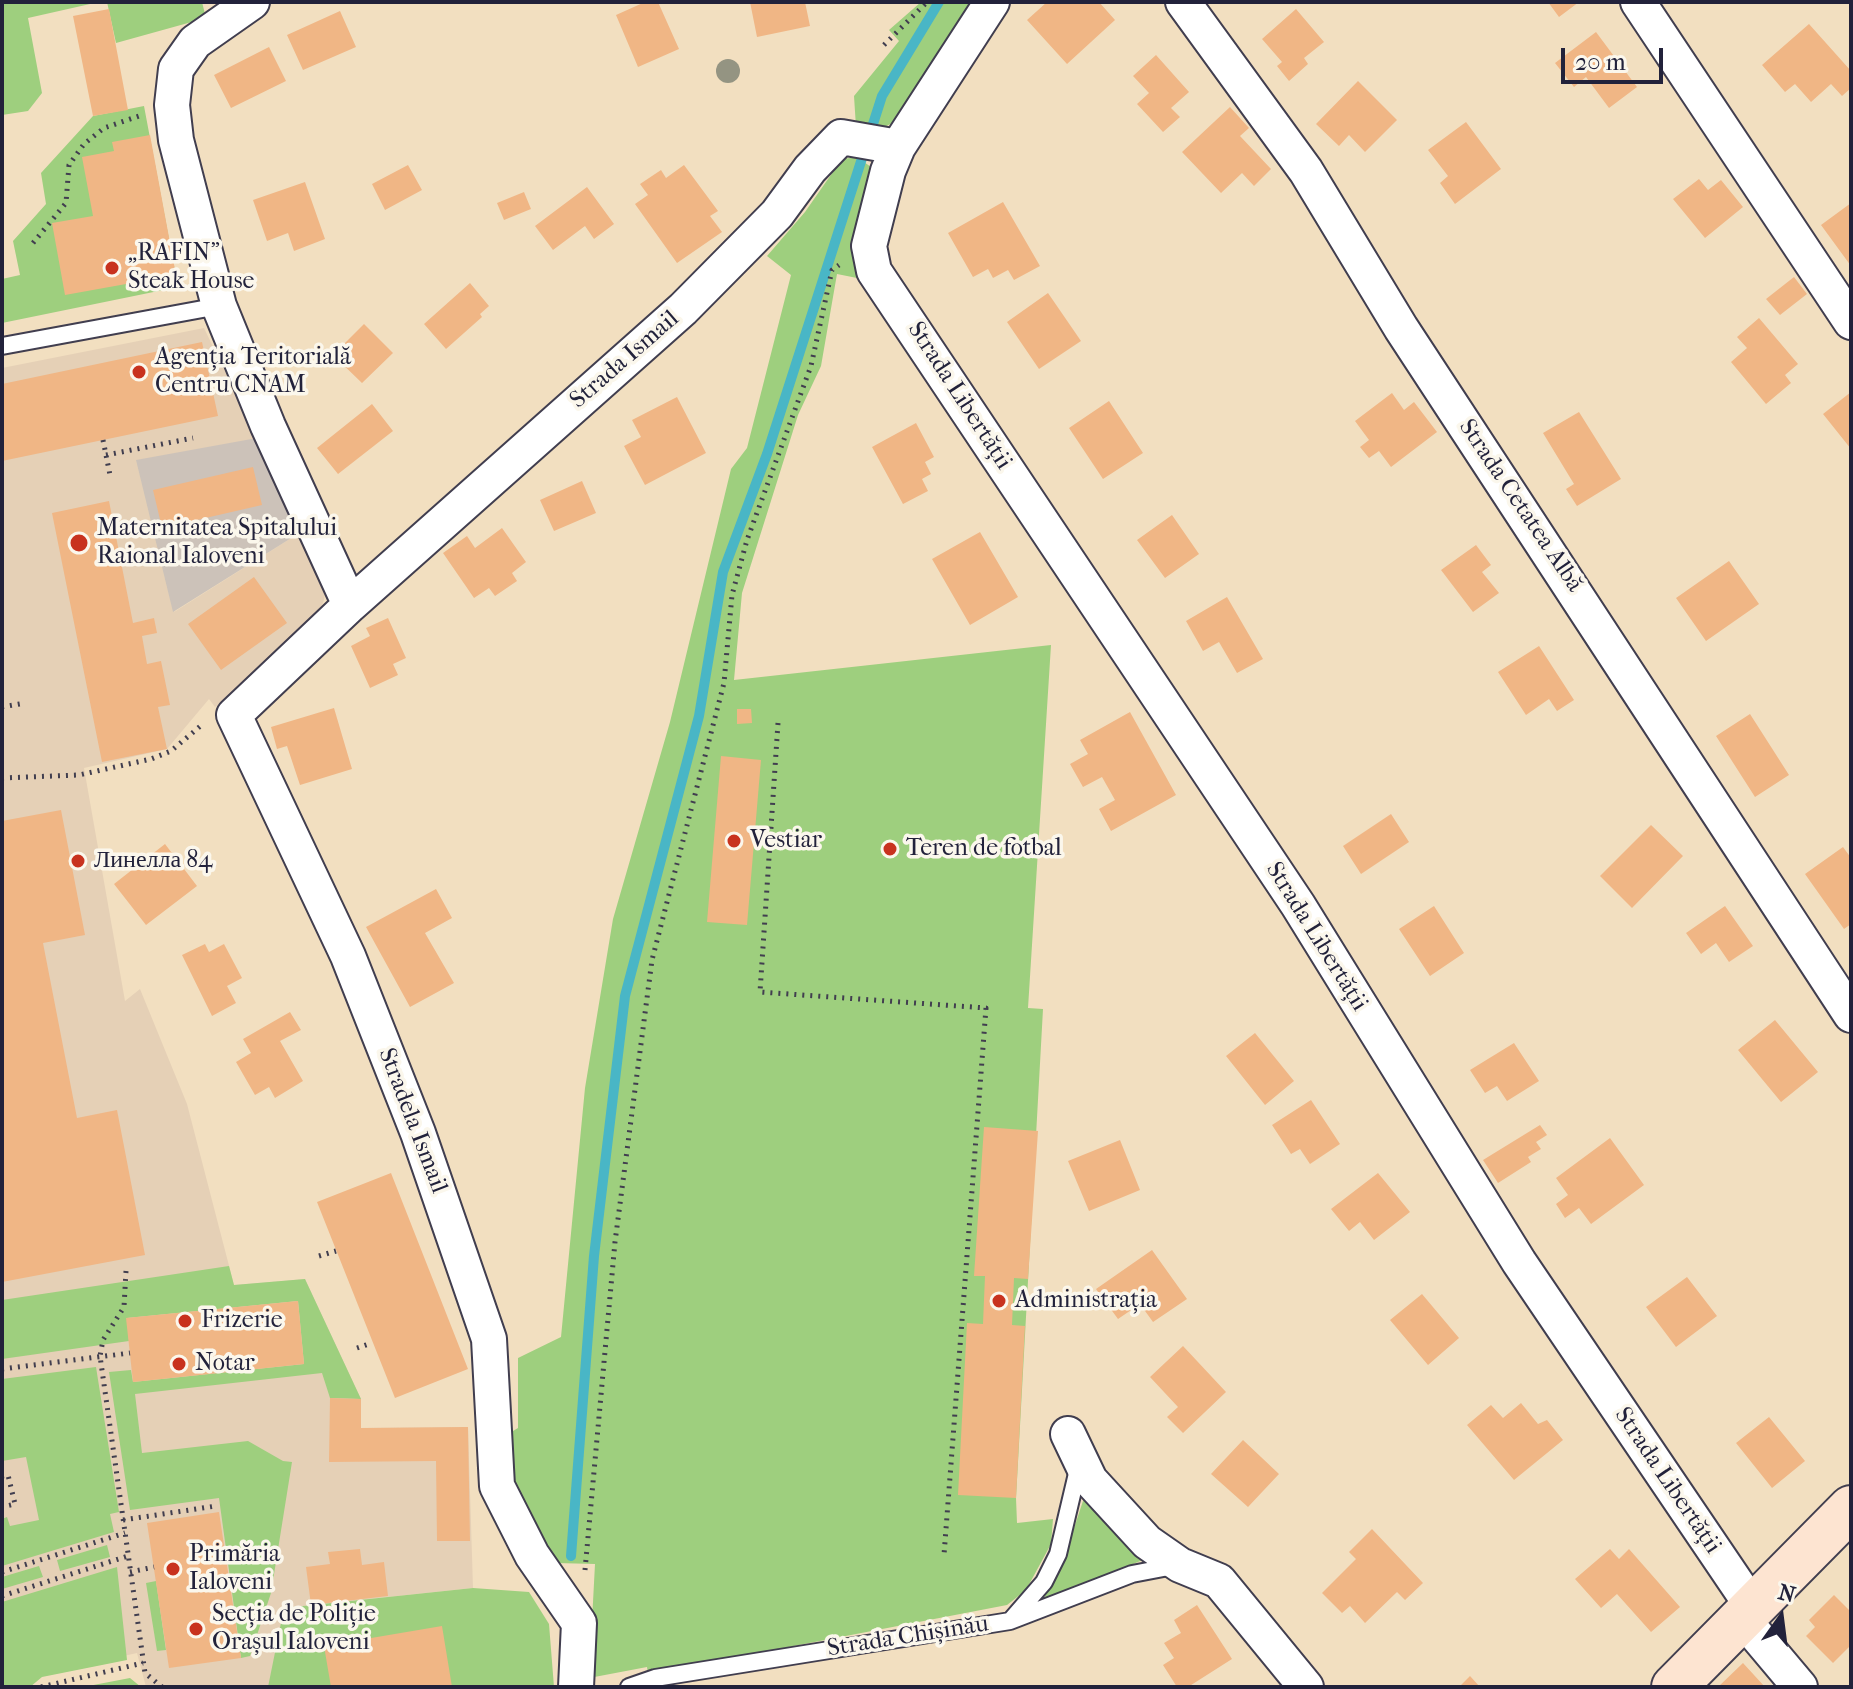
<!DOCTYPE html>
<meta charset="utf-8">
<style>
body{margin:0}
#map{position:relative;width:1853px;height:1689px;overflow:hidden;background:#f2dfc0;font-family:"IM FELL French Canon",serif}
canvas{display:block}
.frame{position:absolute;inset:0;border:4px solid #22223b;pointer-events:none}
.north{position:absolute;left:1741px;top:1577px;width:80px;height:80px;-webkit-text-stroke:6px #fbf7ec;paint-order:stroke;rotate:14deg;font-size:22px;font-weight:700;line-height:32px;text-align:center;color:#22223b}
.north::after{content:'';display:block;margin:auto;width:28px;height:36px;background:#22223b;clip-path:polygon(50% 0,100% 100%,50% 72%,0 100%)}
.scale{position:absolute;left:1561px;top:48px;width:102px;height:36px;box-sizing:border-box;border:4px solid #22223b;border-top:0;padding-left:10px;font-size:24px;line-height:28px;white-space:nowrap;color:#22223b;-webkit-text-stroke:6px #fbf7ec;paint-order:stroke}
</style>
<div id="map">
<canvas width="1853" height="1689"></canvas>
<div class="frame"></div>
<div class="north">N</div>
<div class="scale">20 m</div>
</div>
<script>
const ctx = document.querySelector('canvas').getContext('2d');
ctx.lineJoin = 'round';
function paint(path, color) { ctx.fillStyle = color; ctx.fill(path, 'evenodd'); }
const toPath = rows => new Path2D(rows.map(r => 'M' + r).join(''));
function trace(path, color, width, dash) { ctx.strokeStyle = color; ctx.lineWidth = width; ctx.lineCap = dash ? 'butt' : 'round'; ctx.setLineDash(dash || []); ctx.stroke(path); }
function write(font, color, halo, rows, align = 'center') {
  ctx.font = font + ' "IM FELL French Canon",serif'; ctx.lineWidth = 7; ctx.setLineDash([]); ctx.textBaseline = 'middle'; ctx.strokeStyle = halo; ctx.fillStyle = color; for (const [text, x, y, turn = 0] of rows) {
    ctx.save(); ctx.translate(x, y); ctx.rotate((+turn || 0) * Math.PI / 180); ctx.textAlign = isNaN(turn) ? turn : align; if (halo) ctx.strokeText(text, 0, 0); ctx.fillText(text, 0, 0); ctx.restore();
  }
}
paint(toPath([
 [204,328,257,438,174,612,301,532,326,580,324,600,312,629,215,707,209,699,167,749,84,768,125,1001,140,989,187,1104,234,1285,305,1279,361,1399,361,1428,468,1427,473,1588,284,1608,298,1687,146,1687,137,1653,2,1683,2,368]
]), '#e5d0b6');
paint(toPath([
 [257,438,301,532,173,612,136,460]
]), '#ccc2b9');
paint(toPath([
 [2,2,99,2,28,18,42,93,28,111,2,115],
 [107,2,202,2,206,18,116,43],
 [921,2,975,2,899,120,882,128,856,127,854,96,899,41,889,30],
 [144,106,178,287,2,323,2,279,20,275,13,241,46,204,41,173,93,116],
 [857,157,871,167,874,186,857,278,837,274,821,366,798,415,742,593,734,680,1051,645,1028,1008,1043,1009,1016,1498,1017,1523,1053,1519,1051,1544,1026,1590,1007,1605,648,1674,647,1667,589,1678,595,1564,556,1563,519,1501,507,1455,508,1434,518,1428,518,1358,561,1337,585,1088,613,919,670,722,731,469,747,448,791,275,767,256,805,212,842,159],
 [229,1266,234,1285,305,1279,361,1399,330,1398,322,1373,135,1394,142,1453,248,1441,283,1461,292,1462,271,1593,250,1656,241,1658,219,1498,130,1510,109,1372,131,1370,133,1382,304,1364,298,1301,127,1318,129,1341,2,1359,2,1300],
 [96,1367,119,1512,110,1514,114,1532,2,1566,2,1519,7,1517,10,1526,39,1520,26,1457,2,1461,2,1379],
 [1085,1495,1145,1559,1041,1603,1061,1567],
 [107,1545,110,1557,60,1571,57,1560],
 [39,1566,43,1577,2,1589,2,1577],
 [117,1567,127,1660,42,1677,30,1687,2,1687,2,1602],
 [156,1581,166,1650,157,1651,146,1583],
 [473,1588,529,1592,549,1624,554,1687,268,1687,284,1608],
 [130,1678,141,1687,83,1687]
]), '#9ecf7e');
trace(toPath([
 [571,1556,594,1256,625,996,699,716,723,572,767,454,882,96,939,2]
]), '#49b6c6', 10);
paint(toPath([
 [645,2,658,2,679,49,638,67,616,15],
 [750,2,805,2,810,26,757,37],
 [1047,2,1099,2,1115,20,1067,64,1027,20],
 [1548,2,1579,2,1559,17],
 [109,9,128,110,93,116,73,16],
 [1296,9,1324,42,1304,58,1308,64,1289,81,1277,66,1282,62,1262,39],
 [340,11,356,47,303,70,287,35],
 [1809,24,1851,71,1851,88,1842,96,1831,84,1811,102,1795,84,1785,92,1762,65],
 [1596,32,1637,87,1609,108,1586,77,1574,87,1555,63],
 [269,47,286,81,231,108,214,75],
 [1156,55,1189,92,1171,108,1180,117,1163,132,1137,104,1149,93,1133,76],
 [1358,81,1397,120,1365,152,1349,135,1339,146,1316,124],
 [1230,107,1249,128,1240,136,1271,169,1254,186,1242,173,1221,193,1182,152],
 [1466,122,1501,169,1455,204,1440,183,1448,176,1428,150],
 [150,135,176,275,65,295,52,223,93,216,82,157,114,151,112,142],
 [408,165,422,190,385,210,372,184],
 [684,165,718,211,710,216,722,232,677,263,635,204,648,195,640,184,661,170,666,178],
 [1699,179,1708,190,1721,180,1743,207,1705,238,1673,199],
 [305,182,325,239,294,251,288,233,267,241,253,200],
 [587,187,614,224,594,239,585,226,553,250,535,226],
 [524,192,531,209,504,220,497,203],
 [1003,202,1040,266,1014,280,1008,270,993,278,988,269,973,277,948,233],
 [1851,203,1851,266,1821,225],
 [1794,277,1807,294,1780,315,1766,299],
 [470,283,489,306,480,314,482,317,446,349,424,324],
 [1048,293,1081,341,1039,369,1007,322],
 [1759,318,1798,364,1785,375,1791,383,1766,404,1731,362,1747,348,1737,337],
 [364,324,393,353,362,383,333,355],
 [202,342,218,416,2,461,2,384],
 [1851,392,1851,449,1823,414],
 [1392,393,1404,410,1414,402,1437,432,1391,467,1379,451,1369,458,1360,447,1369,440,1355,421],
 [677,397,706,453,645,485,624,446,641,437,632,420],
 [1109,401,1143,453,1103,479,1069,428],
 [372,404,393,431,338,474,317,448],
 [1579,412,1621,479,1577,506,1566,489,1574,484,1543,433],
 [916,423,934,457,925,462,931,474,922,479,928,491,903,504,872,447],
 [253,467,262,505,162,528,153,490],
 [582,481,596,513,554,531,540,500],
 [109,501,133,623,154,618,157,633,142,636,147,664,161,661,170,705,158,707,167,749,102,762,52,513],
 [1172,515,1199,554,1165,578,1137,540],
 [502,528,526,562,512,573,517,581,495,596,489,588,474,598,443,553,467,536,475,548],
 [980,532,1018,597,970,625,932,559],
 [1476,545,1491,565,1482,572,1499,593,1473,612,1441,570],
 [1729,561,1759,604,1706,641,1676,598],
 [254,577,287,623,221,670,188,624],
 [1227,597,1263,659,1237,673,1219,642,1203,651,1186,621],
 [388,618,406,658,393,664,398,675,370,688,351,646,370,636,366,628],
 [1539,646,1574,700,1557,711,1549,699,1526,715,1498,672],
 [334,708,352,769,300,785,287,746,277,749,271,727],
 [737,709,751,709,752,723,737,724],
 [1130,712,1176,795,1111,831,1099,809,1115,800,1102,777,1083,787,1070,764,1088,754,1080,740],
 [1750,714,1789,775,1755,797,1716,736],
 [721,756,761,760,747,925,707,922],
 [61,810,85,935,43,943,77,1118,117,1110,145,1255,2,1282,2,821],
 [1391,814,1409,842,1361,874,1343,846],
 [1651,825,1683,856,1632,908,1600,876],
 [165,844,197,886,146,925,114,884],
 [1843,847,1851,858,1851,924,1844,929,1805,874],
 [436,889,452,918,425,933,454,983,410,1007,366,927],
 [1434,906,1464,953,1430,976,1399,929],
 [1725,906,1753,946,1729,962,1716,943,1701,954,1686,933],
 [205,944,209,952,224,944,242,978,227,986,236,1003,212,1016,182,955],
 [290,1012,301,1030,280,1041,303,1081,275,1098,269,1087,255,1095,236,1062,251,1053,243,1039],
 [1775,1020,1818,1072,1781,1102,1738,1050],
 [1255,1033,1294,1081,1265,1105,1226,1056],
 [1514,1043,1539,1081,1507,1101,1497,1086,1485,1093,1470,1070],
 [1311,1100,1340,1144,1310,1164,1300,1149,1291,1154,1272,1125],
 [1540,1125,1547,1135,1536,1142,1541,1149,1528,1157,1531,1162,1498,1183,1483,1160],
 [984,1127,1038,1131,1028,1279,1014,1278,1012,1325,1025,1326,1016,1498,958,1495,967,1323,983,1324,985,1276,974,1276],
 [1610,1138,1644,1185,1591,1224,1579,1208,1565,1218,1556,1204,1568,1195,1556,1178],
 [1120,1140,1140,1190,1089,1211,1068,1161],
 [391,1173,468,1369,395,1398,317,1202],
 [1378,1173,1410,1212,1374,1240,1360,1222,1349,1231,1331,1209],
 [1152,1250,1187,1299,1153,1322,1140,1304,1118,1319,1096,1289],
 [1687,1277,1717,1316,1676,1347,1646,1307],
 [1422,1294,1459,1338,1428,1365,1390,1320],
 [298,1301,304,1364,133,1382,126,1318],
 [1183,1346,1226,1392,1183,1433,1167,1417,1178,1407,1150,1377],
 [330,1398,361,1399,361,1428,468,1427,470,1541,437,1541,436,1461,329,1462],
 [1521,1403,1538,1424,1547,1420,1563,1440,1514,1480,1467,1425,1491,1405,1503,1418],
 [1769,1417,1805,1461,1772,1488,1736,1443],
 [1243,1440,1279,1474,1248,1507,1211,1474],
 [219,1512,241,1658,169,1668,147,1523],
 [1372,1529,1423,1583,1405,1600,1397,1592,1365,1623,1350,1606,1342,1613,1322,1593,1356,1559,1349,1552],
 [360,1549,362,1565,384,1562,388,1596,311,1605,306,1567,330,1564,328,1552],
 [1610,1549,1619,1559,1629,1549,1680,1607,1651,1632,1617,1594,1601,1608,1575,1579],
 [1834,1595,1851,1612,1851,1645,1833,1663,1806,1636,1815,1627,1809,1620],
 [1197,1605,1232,1659,1188,1687,1177,1687,1163,1665,1174,1658,1164,1643,1181,1633,1174,1620],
 [442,1626,452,1687,331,1687,324,1646],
 [1743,1663,1765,1687,1718,1687],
 [1470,1676,1480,1687,1459,1687]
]), '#f0b685');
const lane = toPath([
 [2,346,219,306],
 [1011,1620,1044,1582,1058,1554,1079,1465],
 [629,1687,655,1678,1010,1621,1132,1574,1174,1566]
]);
const street = toPath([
 [252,2,195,42,176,69,172,105,176,140,219,306,268,426,350,605],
 [992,2,898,147,888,171,869,246,874,271,1298,905,1519,1262,1752,1606],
 [1183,2,1306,171,1401,328,1851,1015],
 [1638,2,1851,322],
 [1068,1434,1090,1480,1147,1542,1180,1565,1219,1581,1306,1687],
 [1742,1618,1800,1687],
 [576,1687,579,1623,532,1555,497,1486,489,1339,418,1133,348,956,234,715,350,605,683,309,777,214,810,169,841,137,898,147]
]);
const secondary = toPath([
 [1674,1687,1851,1508]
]);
trace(lane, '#413e4f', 20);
trace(street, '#413e4f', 38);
trace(secondary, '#413e4f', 48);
trace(toPath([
 [884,45,927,2],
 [2,194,3,194],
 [33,243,66,203,69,165,84,144,104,128,139,116],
 [103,440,110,475],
 [106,455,193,438],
 [2,707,25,703],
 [778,723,760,992,986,1008,944,1555],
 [2,778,79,775,151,759,171,751,204,723],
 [319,1256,336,1251],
 [126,1271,124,1307,103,1340,100,1356,145,1673,162,1687],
 [357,1348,372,1343],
 [2,1369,130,1353],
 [2,1476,8,1475,15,1504,2,1507],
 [123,1520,216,1506],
 [585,1570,615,1242,652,960,724,683,732,595,747,540,811,366,832,270,839,265],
 [2,1572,125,1533],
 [130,1572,154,1567],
 [2,1596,128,1556],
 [41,1687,143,1663]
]), '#413e4f', 5, [2, 6]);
trace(lane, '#fff', 16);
trace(street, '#fff', 34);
trace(secondary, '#fde4d1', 44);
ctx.fillStyle = '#949482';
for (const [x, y] of [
 [728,71]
]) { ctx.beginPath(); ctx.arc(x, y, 12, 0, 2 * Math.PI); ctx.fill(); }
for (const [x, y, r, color] of [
 [112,268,8,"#c8321e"],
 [139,372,8,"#c8321e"],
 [79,543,10,"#c8321e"],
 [734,841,8,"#c8321e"],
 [890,849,8,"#c8321e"],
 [78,861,8,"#c8321e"],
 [999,1301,8,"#c8321e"],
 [185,1321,8,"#c8321e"],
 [179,1364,8,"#c8321e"],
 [173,1569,8,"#c8321e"],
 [196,1629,8,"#c8321e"]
]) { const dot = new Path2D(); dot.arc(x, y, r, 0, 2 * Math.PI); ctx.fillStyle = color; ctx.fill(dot); trace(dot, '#fbf7ec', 3); }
write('24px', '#22223b', '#fbf7ec', [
 ["„RAFIN”",128,254],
 ["Steak House",128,282],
 ["Agenția Teritorială",155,358],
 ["Centru CNAM",155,386],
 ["Maternitatea Spitalului",97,529],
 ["Raional Ialoveni",97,557],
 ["Vestiar",750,841],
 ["Teren de fotbal",906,849],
 ["Линелла 84",94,861],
 ["Administrația",1015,1301],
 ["Frizerie",201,1321],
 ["Notar",195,1364],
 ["Primăria",189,1555],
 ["Ialoveni",189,1583],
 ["Secția de Poliție",212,1615],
 ["Orașul Ialoveni",212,1643]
], 'left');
write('24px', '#22223b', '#fbf7ec', [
 ["Strada Ismail",625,360,-41],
 ["Strada Libertății",959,396,57],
 ["Strada Cetatea Albă",1520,506,56],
 ["Strada Libertății",1316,937,58],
 ["Stradela Ismail",412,1121,69],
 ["Strada Libertății",1667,1481,56],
 ["Strada Chișinău",908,1637,-9]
]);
</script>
